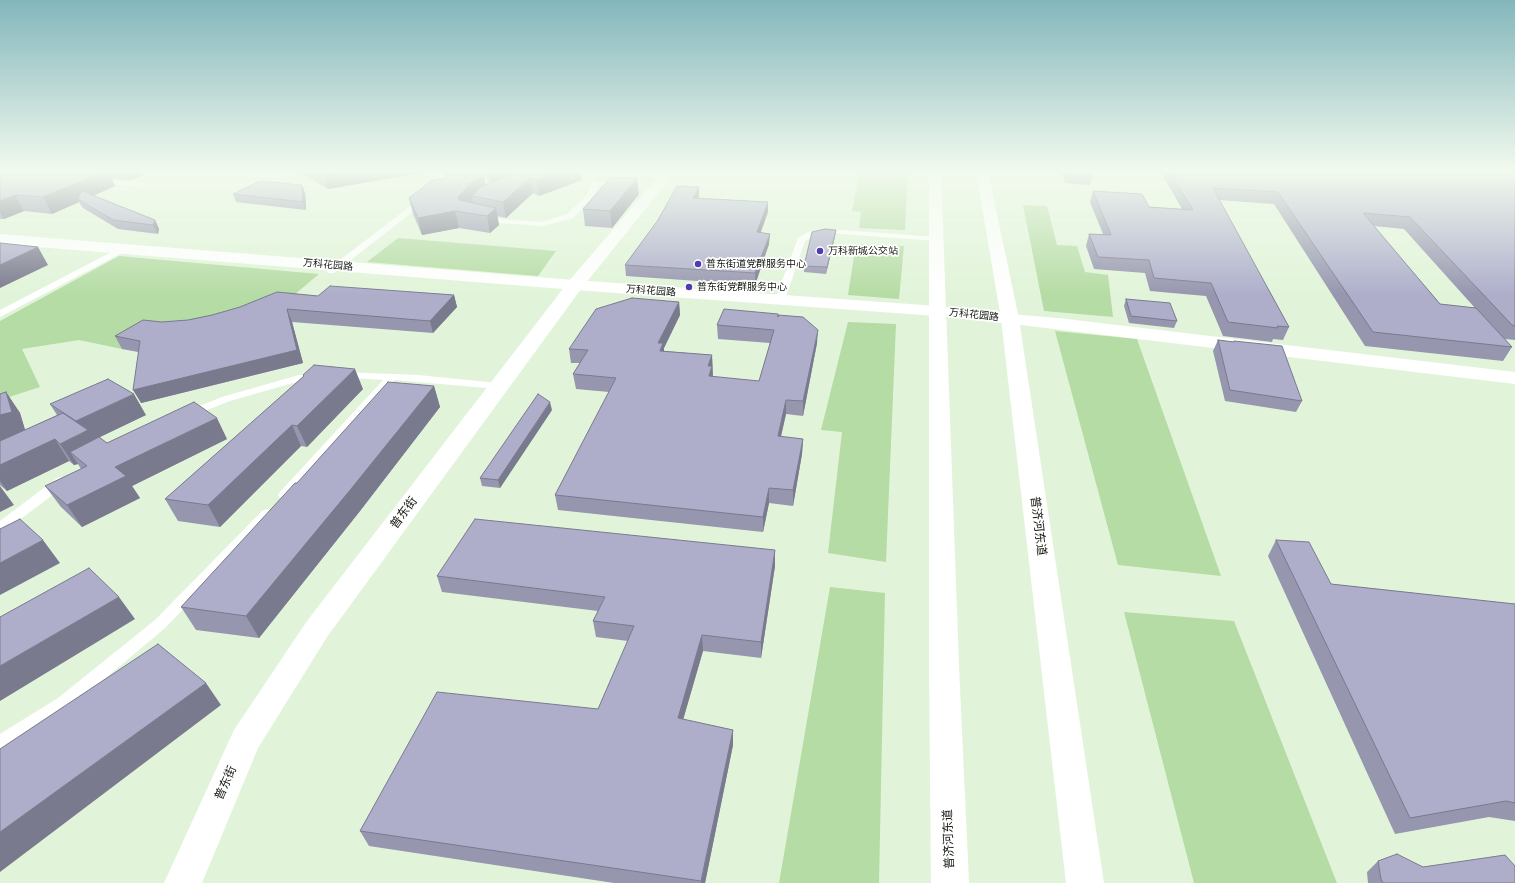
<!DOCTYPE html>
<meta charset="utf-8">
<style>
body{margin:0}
canvas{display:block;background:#e1f4d9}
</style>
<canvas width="1515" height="883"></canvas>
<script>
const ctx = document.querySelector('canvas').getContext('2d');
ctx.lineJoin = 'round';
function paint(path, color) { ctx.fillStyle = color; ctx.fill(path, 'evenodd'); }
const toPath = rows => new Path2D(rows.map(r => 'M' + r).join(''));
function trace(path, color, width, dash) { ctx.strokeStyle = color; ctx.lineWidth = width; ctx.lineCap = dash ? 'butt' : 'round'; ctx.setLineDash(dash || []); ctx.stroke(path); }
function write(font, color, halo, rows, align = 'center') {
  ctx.font = font + ' "PT Serif","Noto Sans SC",serif'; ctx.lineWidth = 3.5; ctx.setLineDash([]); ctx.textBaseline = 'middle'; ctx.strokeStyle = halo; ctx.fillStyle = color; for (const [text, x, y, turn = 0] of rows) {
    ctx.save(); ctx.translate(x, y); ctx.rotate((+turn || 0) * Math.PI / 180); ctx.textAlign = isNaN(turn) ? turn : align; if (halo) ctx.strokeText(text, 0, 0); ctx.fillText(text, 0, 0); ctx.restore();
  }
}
paint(toPath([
 [860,171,908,171,905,230,859,228,861,212,852,211],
 [1023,205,1047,206,1057,245,1077,246,1085,272,1108,275,1113,317,1044,311],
 [398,238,556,251,538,276,367,262],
 [856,244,904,246,899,299,848,295],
 [119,256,319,274,282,305,150,333,122,349,79,340,22,349,40,387,0,400,0,321],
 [848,322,896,324,886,562,828,553,842,432,821,430],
 [1055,331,1137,339,1221,576,1118,565],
 [830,587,885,593,879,883,779,883],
 [1124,612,1234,621,1337,883,1194,883]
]), '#b5dca4');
paint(toPath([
 [96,171,103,171,100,177,109,180,145,183,149,185,145,187,105,184,94,179,92,178,96,171],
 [573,171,581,171,599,184,592,199,573,218,543,226,499,223,480,219,479,217,483,215,499,219,543,222,567,214,586,196,591,185,573,171],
 [421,198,424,198,428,200,334,273,328,273,327,271,328,269,421,198],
 [828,229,937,237,941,239,937,241,828,233,813,236,805,241,785,300,780,303,777,302,775,300,798,238,808,232,828,229],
 [123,246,126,247,127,249,126,251,0,317,0,310,123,246],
 [342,372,418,375,498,383,503,386,498,389,394,380,290,498,285,499,280,498,278,495,280,492,383,380,338,377,337,375,338,373,342,372],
 [317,374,322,377,321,379,300,381,230,401,192,416,188,417,184,416,182,414,184,412,222,397,299,375,317,374],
 [62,477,67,478,68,481,67,484,5,531,0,533,0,521,57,478,62,477],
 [267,509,272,511,274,514,272,517,165,628,70,708,6,749,0,751,0,734,58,698,155,620,262,511,267,509]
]), '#fff');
paint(toPath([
 [663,171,676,171,581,289,327,637,258,748,202,883,164,883,234,730,307,621,569,281,663,171],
 [1010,314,1058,318,1515,372,1515,384,1004,323,1001,319,1004,315,1010,314]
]), '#fff');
paint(toPath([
 [0,234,575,280,937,306,1010,314,1016,315,1019,319,1016,323,1010,324,937,316,575,290,0,244,0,234]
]), '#fff');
paint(toPath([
 [929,171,941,171,959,666,969,883,931,883,929,666,929,171],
 [976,171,988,171,1019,319,1104,883,1066,883,1001,319,976,171]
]), '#fff');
paint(toPath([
 [0,171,25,174,32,171,146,171,142,173,143,175,130,180,112,179,115,186,93,196,155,220,159,229,158,234,118,229,83,208,79,202,52,214,24,211,4,219,0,219],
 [298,171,431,171,328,189],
 [482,171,580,171,582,180,539,196,533,193,506,218,497,216,499,225,490,233,459,228,422,235,413,214,409,198,484,176,486,185,490,183],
 [1061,171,1090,171,1092,177,1090,185,1065,183],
 [1160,171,1509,171,1515,175,1515,340,1505,339,1512,347,1503,361,1365,346,1274,204,1219,200,1289,327,1283,340,1273,339,1272,342,1223,336,1206,296,1150,291,1145,273,1094,269,1086,246,1089,234,1103,234,1090,202,1093,191,1149,207,1182,209],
 [1374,226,1404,229,1475,308,1440,304],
 [302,185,305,193,306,210,236,202,233,194],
 [639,194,612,228,585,226,583,209],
 [699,197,698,198,768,202,768,212,760,232,769,244,755,285,626,276,625,265],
 [836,230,835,236,826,274,804,272,804,266],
 [454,295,457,307,433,333,292,322,303,363,141,403,138,352,122,349,115,336,162,322,188,320,318,296],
 [1126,299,1177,321,1174,328,1129,323,1124,306],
 [679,302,680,315,664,348,664,351,712,355,713,377,759,381,770,343,718,339,717,325,778,315,817,343,803,416,786,414,781,437,803,439,802,454,793,506,769,503,763,532,558,510,555,495,609,392,576,389,573,374,580,363,571,363,569,349],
 [1218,340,1233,342,1234,341,1302,401,1296,412,1225,401,1213,351],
 [303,375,363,389,307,447,301,446,220,527,178,521,165,499,304,376],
 [434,386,440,407,360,511,259,638,196,630,181,607,297,483],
 [6,392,20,413,25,430,57,415,50,404,146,415,99,437,107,443,227,439,132,486,140,498,82,527,61,507,45,486,81,469,78,464,74,465,69,461,7,491,0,485,0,394],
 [552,410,500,488,482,486,480,478],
 [1276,540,1331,584,1515,604,1515,821,1489,817,1395,834,1268,556],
 [775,566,761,658,703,651,683,719,733,730,733,745,705,883,614,883,369,846,360,831,598,709,628,641,596,637,593,621,598,611,442,592,437,576],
 [1378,861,1423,867,1515,883,1368,883,1367,872]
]), '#9696af');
paint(toPath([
 [106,171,108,171,115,186,81,201,78,199,79,202,52,214,43,197],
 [125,171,146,171,142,173,143,175,130,180],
 [338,171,431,171,328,189,323,174],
 [494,171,543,171,493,189,490,173],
 [560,171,580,171,582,180,539,196,536,180],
 [484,176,487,192,472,196,473,201,463,212,462,212,463,217,458,197,473,181],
 [530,178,533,193,506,218,503,202],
 [637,178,639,194,612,228,610,211],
 [302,185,305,193,306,210,303,202],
 [699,187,699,197,693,208,693,198],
 [15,195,24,211,4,219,0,212,0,201],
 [768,202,768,212,757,243,757,232],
 [496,208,499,225,490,233,487,216],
 [455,211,459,228,422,235,418,218],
 [155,220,159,229,158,234,153,225],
 [836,230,835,236,826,274,827,267],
 [770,234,769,244,755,285,755,273],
 [38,247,48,265,0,288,0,265],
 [454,295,457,307,433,333,430,321],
 [679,302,680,315,664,348,664,357,661,365,658,343],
 [287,309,292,322,303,363,141,403,133,390],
 [818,330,817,343,803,416,803,401],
 [712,355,713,381,708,380,708,366],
 [355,369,363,389,307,447,297,426],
 [434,386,440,407,360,511,259,638,246,616],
 [6,392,20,413,26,433,0,441,0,415],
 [134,394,146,415,94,440,70,452,78,464,74,465,60,444,83,433,76,421],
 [786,400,786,414,777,452,778,436],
 [550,402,552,410,500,488,498,480],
 [217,418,227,439,132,486,140,498,82,527,67,505,115,467],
 [292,425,301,446,220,527,208,505],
 [55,439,69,461,7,491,0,481,0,465],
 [803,439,802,454,793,506,793,490],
 [0,486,14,505,0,512],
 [769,488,769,503,763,532,763,517],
 [43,540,60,563,0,595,0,563],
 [775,550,775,566,761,658,761,642],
 [119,597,135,619,0,701,0,666],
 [702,635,703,651,679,734,678,718],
 [206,683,221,705,0,872,0,832],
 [733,730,733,745,705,883,701,883]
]), '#7a7a8e');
const building = toPath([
 [0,171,23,171,25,174,32,171,106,171,43,197,15,195,0,201,0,171],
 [318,171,338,171,323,174,318,171],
 [444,171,475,171,484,176,473,181,458,197,459,200,496,208,487,216,455,211,418,218,409,198,431,181,446,178,444,171],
 [517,171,560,171,536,180,530,178,503,202,472,196,481,187,517,171],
 [1065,171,1090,171,1092,177,1067,176,1065,171],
 [1169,171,1509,171,1515,175,1515,326,1512,325,1410,217,1363,213,1440,304,1476,308,1512,347,1373,332,1278,192,1213,188,1289,327,1277,326,1278,328,1228,322,1211,283,1154,278,1149,260,1098,257,1089,234,1111,235,1093,191,1142,194,1149,207,1193,210,1169,171],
 [611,177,637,178,610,211,583,209,611,177],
 [260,181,302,185,303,202,233,194,260,181],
 [677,186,699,187,693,198,768,202,757,232,770,234,755,273,625,265,658,220,677,186],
 [82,191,155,220,153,225,113,220,78,199,82,191],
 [825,229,836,230,827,267,804,266,812,232,825,229],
 [0,243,38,247,0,265,0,243],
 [330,286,454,295,430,321,287,309,297,350,133,390,140,341,115,336,143,320,162,322,188,320,212,315,240,307,277,292,318,296,330,286],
 [632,298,679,302,658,343,663,343,660,351,712,355,708,366,712,366,709,376,759,381,774,330,717,325,724,309,778,314,778,317,778,315,803,317,818,330,803,401,786,400,778,436,803,439,793,490,769,488,763,517,555,495,616,378,573,374,588,350,569,349,596,309,632,298],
 [1126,299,1170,303,1177,321,1131,316,1126,299],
 [1218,340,1234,342,1234,341,1282,346,1302,401,1230,390,1218,340],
 [314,365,355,369,297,426,292,425,208,505,165,499,304,376,303,375,314,365],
 [108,379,134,394,76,421,50,404,108,379],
 [388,382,434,386,351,489,246,616,181,607,295,483,297,483,388,382],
 [6,392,12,412,0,415,0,394,6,392],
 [538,394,550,402,498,480,480,478,538,394],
 [194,402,217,418,115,467,126,476,67,505,45,486,87,466,70,452,99,437,107,443,194,402],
 [63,413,88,430,60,444,55,439,0,465,0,441,63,413],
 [20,519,43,540,0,563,0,529,20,519],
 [475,519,775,550,761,642,702,635,678,718,733,730,701,881,360,831,437,692,598,709,634,626,593,621,605,597,437,576,475,519],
 [1276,540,1309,542,1331,584,1515,604,1515,803,1506,801,1410,818,1276,540],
 [89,568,119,597,0,666,0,617,89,568],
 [158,644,206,683,0,832,0,749,158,644],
 [1397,854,1423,867,1505,855,1515,866,1515,883,1383,883,1381,879,1378,861,1397,854]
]);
paint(building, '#aeaecb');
trace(building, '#7a7a8e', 1);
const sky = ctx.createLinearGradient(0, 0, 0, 295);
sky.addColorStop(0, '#83b6bc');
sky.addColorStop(0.58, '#f2faee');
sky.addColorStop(1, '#f2faee00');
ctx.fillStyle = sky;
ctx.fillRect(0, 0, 1515, 295);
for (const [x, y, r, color] of [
 [820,251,4,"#523ab2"],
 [698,264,4,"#523ab2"],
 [689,287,4,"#523ab2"]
]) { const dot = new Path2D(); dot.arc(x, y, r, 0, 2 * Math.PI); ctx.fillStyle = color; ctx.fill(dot); trace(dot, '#fff', 1.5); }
write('10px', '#12180f', '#fff', [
 ["万科新城公交站",828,251],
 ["普东街道党群服务中心",706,264],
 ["普东街党群服务中心",697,287]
], 'left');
write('10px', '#12180f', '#fff', [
 ["万科花园路",328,265,5],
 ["万科花园路",651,291,4],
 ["万科花园路",974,315,6]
]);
write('12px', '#12180f', '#fff', [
 ["普东街",404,513,-53],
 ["普济河东道",1038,526,83],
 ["普东街",226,783,-66],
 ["普济河东道",949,839,-92]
]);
</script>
